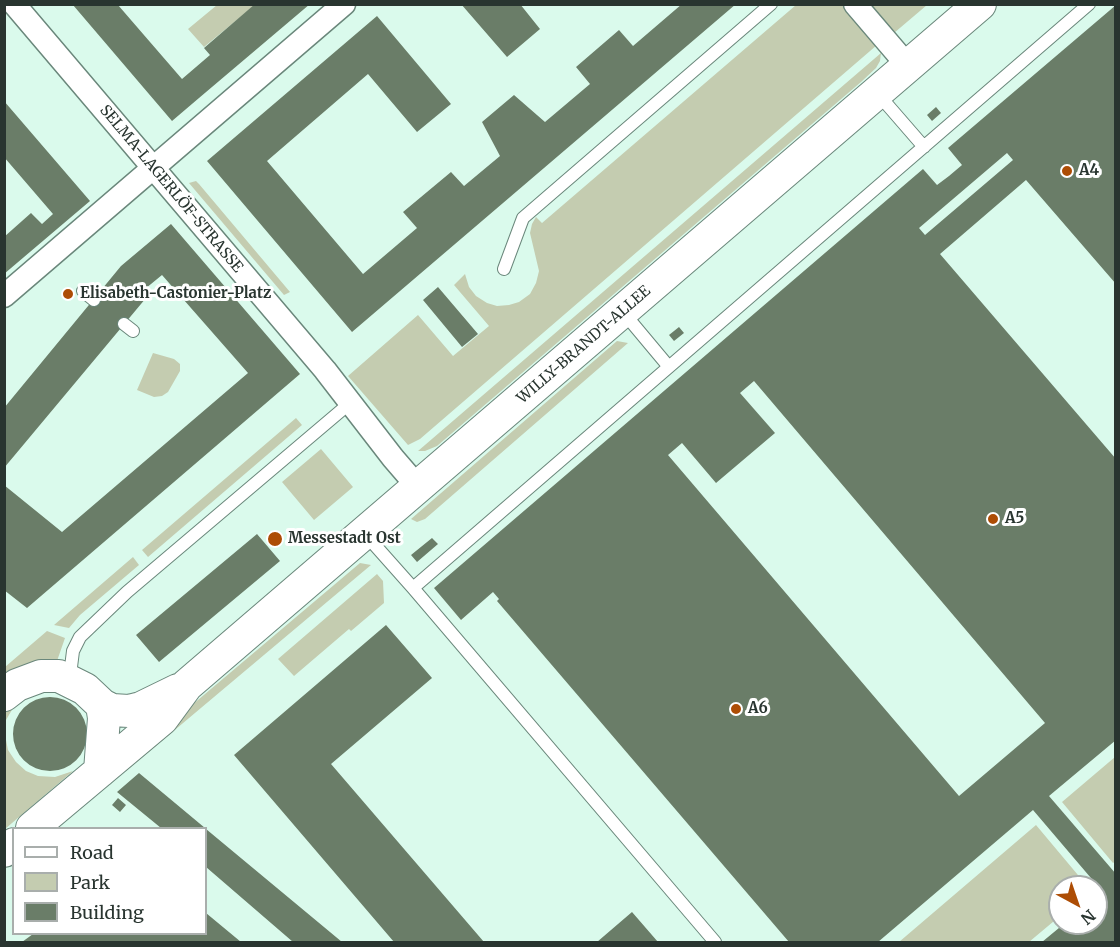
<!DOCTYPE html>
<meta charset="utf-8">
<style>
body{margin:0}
#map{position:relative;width:1120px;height:947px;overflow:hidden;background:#dafaec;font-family:Merriweather,serif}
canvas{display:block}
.frame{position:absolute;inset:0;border:6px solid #293530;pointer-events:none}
.legend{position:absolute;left:12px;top:827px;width:195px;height:108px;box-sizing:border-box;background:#fff;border:2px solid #a9aeac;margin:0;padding:8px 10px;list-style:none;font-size:18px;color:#293530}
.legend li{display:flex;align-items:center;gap:12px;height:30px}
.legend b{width:30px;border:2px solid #a9aeac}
.north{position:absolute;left:1048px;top:875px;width:60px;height:60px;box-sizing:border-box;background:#fff;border:2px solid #a9aeac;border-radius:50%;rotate:140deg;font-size:16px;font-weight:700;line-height:24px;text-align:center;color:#293530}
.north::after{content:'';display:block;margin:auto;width:21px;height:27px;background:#ad4d05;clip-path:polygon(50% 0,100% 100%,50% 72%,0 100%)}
</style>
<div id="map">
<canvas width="1120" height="947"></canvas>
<div class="frame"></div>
<ul class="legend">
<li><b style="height:8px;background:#fff"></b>Road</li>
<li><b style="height:16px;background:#c4ccb0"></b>Park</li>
<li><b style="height:16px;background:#6a7d68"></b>Building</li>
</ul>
<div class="north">N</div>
</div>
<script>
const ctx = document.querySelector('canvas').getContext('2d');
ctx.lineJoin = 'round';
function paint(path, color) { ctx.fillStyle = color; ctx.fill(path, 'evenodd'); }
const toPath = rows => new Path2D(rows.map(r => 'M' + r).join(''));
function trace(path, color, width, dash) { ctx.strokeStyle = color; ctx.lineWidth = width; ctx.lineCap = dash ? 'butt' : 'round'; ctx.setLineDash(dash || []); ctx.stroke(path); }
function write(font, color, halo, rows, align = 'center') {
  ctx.font = font + ' Merriweather,serif'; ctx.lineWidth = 6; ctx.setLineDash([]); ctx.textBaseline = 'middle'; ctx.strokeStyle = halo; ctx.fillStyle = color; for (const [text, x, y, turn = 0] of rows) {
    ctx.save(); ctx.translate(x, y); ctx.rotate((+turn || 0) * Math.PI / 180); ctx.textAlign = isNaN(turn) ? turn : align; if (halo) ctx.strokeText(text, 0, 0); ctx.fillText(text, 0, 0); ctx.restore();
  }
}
paint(toPath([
 [217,5,255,5,204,47,188,29],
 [796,5,842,5,877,45,420,439,408,445,348,376,418,315,453,356,489,326,454,285,465,274,469,287,476,296,487,303,497,306,509,305,519,302,530,294,536,283,539,271,530,233,532,224,536,217,542,223],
 [869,5,927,5,894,33],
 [881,53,880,61,876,68,861,82,437,446,425,451,418,451],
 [196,181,199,184,290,292,284,295,189,183],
 [617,341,628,343,425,519,417,522,411,519],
 [153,353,174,359,180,364,180,371,168,392,162,396,154,397,137,390],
 [296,418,302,425,148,557,142,550],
 [321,449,353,487,314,520,282,482],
 [133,557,139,565,80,615,69,628,54,625],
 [360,563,371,565,126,771,121,765],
 [377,574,383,581,384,603,351,631,349,629,294,676,278,659],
 [47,631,65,638,57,661,5,680,5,667],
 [16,703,6,720,5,735,8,750,16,762,26,771,38,776,55,777,73,771,5,829,5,713],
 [1115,757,1116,861,1113,863,1062,802],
 [1036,825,1088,887,1060,887,1060,916,1029,942,899,942]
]), '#c4ccb0');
paint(toPath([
 [255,4,310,4,199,98,172,121,73,5,118,5,182,79,210,55,204,48],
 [461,4,520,4,540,29,507,57],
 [682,4,736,4,352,332,207,161,377,16,451,104,417,132,368,74,267,161,363,274,417,228,403,212,451,172,464,186,500,156,482,122,514,95,545,122,590,84,576,67,619,30,633,46],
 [1116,5,1116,284,1026,180,940,254,1116,459,1116,740,1049,796,1116,874,1116,942,1042,942,1065,923,1096,923,1096,897,1102,891,1033,810,878,942,789,942,497,601,499,599,493,592,461,620,434,588,923,169,937,185,949,176,962,165,948,148],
 [1007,153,1013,160,925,235,919,228],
 [754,381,1045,723,959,796,668,455,682,443,716,483,775,433,740,393],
 [4,101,90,201,4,274,4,237,31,213,42,224,53,214,4,157],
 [936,107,941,113,932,121,927,115],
 [171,224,300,374,27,608,4,590,4,485,62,532,248,373,162,275,140,293,146,298,4,468,4,408,121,266],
 [438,287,478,334,462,347,423,300],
 [679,327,684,333,674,341,669,335],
 [257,534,280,561,159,662,136,635],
 [432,538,438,544,417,562,411,555],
 [386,625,432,678,331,764,484,942,394,942,234,755],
 '13 734a37 37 0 1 1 74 0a37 37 0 1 1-74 0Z',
 [139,773,205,828,161,828,117,792],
 [118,798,126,805,120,812,112,805],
 [206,829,342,942,293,942,206,867],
 [632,912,658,942,597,942],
 [206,913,241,942,22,942,33,934,206,934]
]), '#6a7d68');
const service = toPath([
 [878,94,924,147],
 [504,269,523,218,771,4],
 [83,291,94,300],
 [623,312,669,367],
 [124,324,133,331],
 [365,534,413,588,715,942],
 [413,588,1089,4],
 [72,681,71,667,73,651,80,637,127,592,350,403]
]);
const minor = toPath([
 [14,4,325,370,393,458,418,487],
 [855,4,908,66],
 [4,296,344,4]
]);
const secondary = toPath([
 [4,695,17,685,41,676,59,676,85,689,102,705,112,710,129,711,141,708,178,690],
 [100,771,104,718,102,705],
 [32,828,162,719,187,685,980,4],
 [4,851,14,844]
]);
trace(service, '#6a877b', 14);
trace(minor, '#6a877b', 25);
trace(secondary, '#6a877b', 34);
trace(service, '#fff', 12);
trace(minor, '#fff', 22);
trace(secondary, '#fff', 32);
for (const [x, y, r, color] of [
 [1067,171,6,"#ad4d05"],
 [68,294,6,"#ad4d05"],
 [993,519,6,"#ad4d05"],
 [275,539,8,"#ad4d05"],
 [736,709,6,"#ad4d05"]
]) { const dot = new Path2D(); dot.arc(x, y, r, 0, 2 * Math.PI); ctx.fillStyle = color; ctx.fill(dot); trace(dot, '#fff', 2); }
write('bold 15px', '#293530', '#fff', [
 ["A4",1079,171],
 ["Elisabeth-Castonier-Platz",80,294],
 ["A5",1005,519],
 ["Messestadt Ost",288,539],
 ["A6",748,709]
], 'left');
write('15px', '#293530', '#fff', [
 ["SELMA-LAGERLÖF-STRASSE",171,189,50],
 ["WILLY-BRANDT-ALLEE",584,345,-41]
]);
</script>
